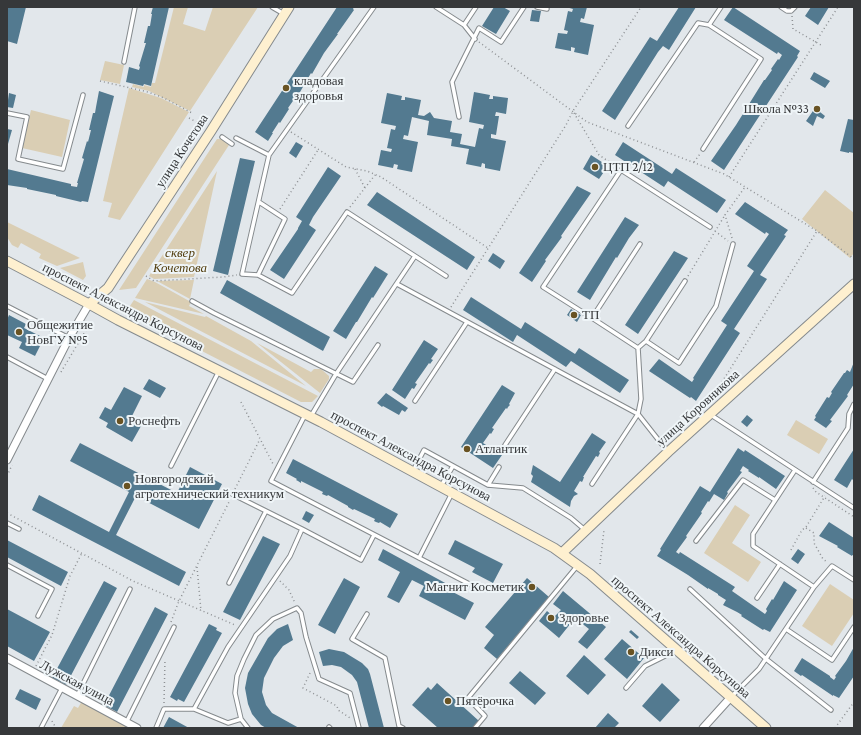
<!DOCTYPE html>
<meta charset="utf-8">
<style>
body{margin:0}
#map{position:relative;width:861px;height:735px;overflow:hidden;background:#e2e7eb;font-family:"Crimson Pro",serif}
canvas{display:block}
.frame{position:absolute;inset:0;border:8px solid #36383a;pointer-events:none}
</style>
<div id="map">
<canvas width="861" height="735"></canvas>
<div class="frame"></div>
</div>
<script>
const ctx = document.querySelector('canvas').getContext('2d');
ctx.lineJoin = 'round';
function paint(path, color) { ctx.fillStyle = color; ctx.fill(path, 'evenodd'); }
const toPath = rows => new Path2D(rows.map(r => 'M' + r).join(''));
function trace(path, color, width, dash) { ctx.strokeStyle = color; ctx.lineWidth = width; ctx.lineCap = dash ? 'butt' : 'round'; ctx.setLineDash(dash || []); ctx.stroke(path); }
function write(font, color, halo, rows, align = 'center') {
  ctx.font = font + ' "Crimson Pro",serif'; ctx.lineWidth = 4; ctx.setLineDash([]); ctx.textBaseline = 'middle'; ctx.strokeStyle = halo; ctx.fillStyle = color; for (const [text, x, y, turn = 0] of rows) {
    ctx.save(); ctx.translate(x, y); ctx.rotate((+turn || 0) * Math.PI / 180); ctx.textAlign = isNaN(turn) ? turn : align; if (halo) ctx.strokeText(text, 0, 0); ctx.fillText(text, 0, 0); ctx.restore();
  }
}
paint(toPath([
 [174,7,188,7,183,24,205,31,213,7,258,7,190,111,149,91,132,87,133,84,144,87,144,85,151,87,152,83,155,83],
 [105,61,124,65,120,84,100,80],
 [129,88,161,98,189,112,120,220,108,217,112,203,103,201],
 [31,110,70,120,62,157,22,148],
 [217,139,221,139,228,142,229,145,136,288,119,290],
 [217,171,194,277,154,279,149,276],
 [825,190,854,213,854,253,850,258,802,219],
 [7,222,80,258,57,266,39,258,41,254,21,243,18,248,12,245,7,237],
 [83,262,86,276,83,280,60,268],
 [147,279,155,282,191,302,189,306,204,314,135,298],
 [194,280,190,299,157,281],
 [134,300,318,396,312,402,301,402,126,312],
 [145,302,205,317,206,316,251,341,306,386],
 [257,343,311,372,314,369,321,369,329,376,329,379,320,393],
 [796,420,828,439,819,454,787,435],
 [735,505,750,515,732,543,761,562,748,582,704,553],
 [830,584,854,600,854,613,832,646,802,626],
 [82,701,127,726,126,728,61,728,74,706,78,708]
]), '#daceb4');
paint(toPath([
 [7,7,26,7,17,44,7,41],
 [153,7,169,7,151,86,144,84,143,86,126,82,129,67,139,70,140,67,139,66,146,43,144,43,148,26,150,26,152,14,151,14],
 [337,7,354,7,353,9,354,10,337,34,338,34,324,53,312,74,311,73,296,99,295,98,288,108,289,109,280,123,279,122,272,133,273,133,268,141,255,132],
 [494,7,503,7,510,11,496,34,482,26],
 [566,7,587,7,584,19,581,18,580,22,594,25,588,55,574,52,575,48,571,47,571,51,555,48,558,33,567,34,568,31,564,30,568,11,572,12,573,9],
 [679,7,696,7,669,50,663,46,658,52,615,120,602,111,650,37,657,41],
 [733,7,800,51,797,56,798,57,724,170,711,161,736,125,764,80,765,80,772,70,771,69,778,59,779,60,782,55,778,52,777,54,724,20],
 [811,7,829,7,818,25,805,16],
 [532,10,541,11,539,22,530,21],
 [814,72,830,81,825,88,810,79],
 [99,91,114,96,88,202,82,201,81,202,56,196,56,195,27,189,27,188,7,185,7,169,71,184,71,186,77,187,78,183,77,183,84,159,82,158,87,141,88,142,91,130,89,130,93,113,95,113,96,107],
 [474,92,490,95,489,99,493,99,493,96,508,98,506,114,496,112,495,116,499,116,496,135,491,134,491,138,506,141,500,171,485,168,485,164,482,163,481,167,466,164,469,149,451,146,452,139,427,135,429,121,412,117,408,136,404,135,403,139,418,142,412,172,397,169,398,165,394,164,393,168,378,165,381,150,391,152,392,149,387,148,391,129,395,130,396,126,381,123,387,93,402,96,401,100,405,100,405,97,421,100,418,115,424,116,430,112,434,118,452,121,450,132,462,134,460,144,475,147,479,128,483,129,484,125,469,122],
 [9,93,16,95,13,108,7,107],
 [815,108,825,116,823,119,817,116,813,126,806,121],
 [848,119,854,120,854,153,849,152,849,153,840,151],
 [7,129,12,130,8,144,7,144],
 [296,142,303,146,296,158,289,153],
 [623,142,672,174,676,168,726,200,717,213,668,181,664,187,615,155],
 [591,155,608,166,599,179,583,169],
 [240,158,255,161,228,275,213,271],
 [328,167,341,176,313,217,309,225,316,230,284,279,270,270,298,229,298,228,302,221,296,217],
 [577,186,591,193,561,236,562,237,545,260,546,261,532,282,519,273],
 [377,192,475,257,467,270,367,205],
 [745,202,788,230,784,235,786,236,760,275,767,279,734,329,740,333,696,401,691,397,690,398,649,371,659,359,692,382,694,379,693,378,727,325,721,321,754,271,747,266,769,234,766,232,765,234,735,214],
 [625,217,639,225,629,238,617,258,616,257,590,300,577,292],
 [674,251,688,258,638,334,625,325],
 [493,253,505,261,500,269,488,261],
 [375,266,388,274,373,298,372,297,357,322,356,322,353,327,346,339,333,331],
 [227,280,330,337,323,351,220,293],
 [471,297,521,329,525,322,575,354,579,348,629,380,620,393,571,361,566,367,517,335,513,342,463,310],
 [571,309,581,315,577,322,567,315],
 [9,315,26,324,24,328,44,338,35,356,19,348,22,342,7,335,7,320],
 [424,340,438,349,431,359,433,360,430,364,429,363,415,383,417,384,414,389,412,388,405,399,392,390],
 [854,362,854,384,847,395,848,396,830,420,832,421,826,428,814,420,816,417,815,416,827,397,829,398,832,393,831,392,844,373,845,373,847,370,850,372],
 [149,379,166,388,160,398,143,389],
 [502,385,515,393,509,404,510,405,508,407,507,409,506,408,492,428,494,429,491,434,490,433,483,443,502,455,493,468,461,447],
 [124,387,142,396,130,420,141,426,132,442,106,427,108,423,99,418,105,407,111,410],
 [386,393,408,408,405,412,402,410,399,415,383,406,382,407,377,403],
 [747,415,753,420,747,427,741,422],
 [592,433,606,442,599,452,600,453,598,457,596,456,583,477,584,477,583,480,582,482,580,481,574,491,578,494,574,496,571,501,570,507,531,482,533,476,531,474,533,465,560,482],
 [80,443,177,493,190,467,222,484,199,529,136,496,116,535,186,572,179,586,32,510,39,495,109,532,129,492,70,461],
 [738,448,744,452,745,450,785,476,776,489,759,477,759,478,748,471,749,470,743,466,740,471,742,472,727,492,728,493,724,500,714,494,709,502,708,501,701,512,702,513,686,536,687,537,676,552,679,554,680,552,735,587,732,591,765,614,767,611,766,609,772,599,773,600,784,581,797,590,770,632,764,629,763,630,741,616,742,615,737,612,723,605,726,600,718,595,718,594,708,588,708,589,688,575,657,556,661,550,660,549,700,486,710,492],
 [854,449,854,481,852,479,847,488,834,480],
 [293,459,398,514,390,528,380,522,379,523,376,522,374,521,375,519,354,509,353,510,348,507,348,506,328,495,327,496,322,494,323,492,301,481,301,483,298,481,296,480,297,479,286,473],
 [306,511,314,515,309,523,302,519],
 [829,522,854,538,854,556,852,555,852,556,837,547,838,546,819,536],
 [263,536,280,544,240,620,223,612],
 [7,540,68,572,61,586,7,557],
 [455,540,503,564,493,583,472,572,475,568,448,554],
 [383,549,447,584,445,588,474,603,465,620,419,596,424,586,412,580,399,603,387,597,400,572,378,560],
 [798,549,805,554,798,564,791,559],
 [344,578,360,587,335,634,318,625],
 [527,578,549,597,497,659,484,648,494,635,485,627],
 [104,581,117,588,66,685,52,678],
 [563,591,606,627,587,649,578,642,589,629,575,618,559,638,539,621,547,611,554,617,561,610,553,604],
 [155,607,168,614,117,712,104,705],
 [7,609,50,632,34,661,7,646],
 [209,624,217,628,216,630,222,633,184,702,178,699,177,701,170,697],
 [288,624,293,640,283,646,274,658,264,678,262,692,266,705,272,713,299,728,266,728,261,725,252,714,248,704,245,688,248,673,268,638,277,629],
 [631,630,639,637,637,639,629,632],
 [622,639,644,658,627,679,604,659],
 [854,647,854,676,839,698,833,695,833,696,802,675,801,676,794,671,802,658,830,676,830,677,834,680,836,677,835,676,846,661],
 [329,649,344,652,362,663,368,669,370,674,384,728,369,728,357,682,352,675,341,667,332,665,323,666,319,652],
 [584,655,606,675,588,695,566,676],
 [520,671,546,693,535,705,509,683],
 [437,683,479,721,472,728,438,728,412,705,428,687,431,690],
 [662,683,680,700,660,722,642,706],
 [20,689,41,699,36,710,15,699],
 [608,713,619,723,614,728,595,728],
 [169,717,189,728,163,728]
]), '#537a90');
const lane = toPath([
 [272,7,284,14],
 [436,7,464,25,475,39],
 [537,7,547,9],
 [781,7,787,11,791,11,795,7],
 [464,25,476,7],
 [124,62,135,7],
 [7,113,27,117,18,159,63,169,83,95],
 [459,117,452,82,479,28,501,42,524,7],
 [628,126,698,23,709,25],
 [222,137,232,144],
 [236,138,269,155,242,274,258,275,292,293,347,212,415,256,336,374,311,416],
 [703,149,761,59,709,25,721,7],
 [269,155,374,7],
 [415,256,446,276],
 [258,275,285,219,259,202],
 [397,284,638,414,592,484],
 [192,301,214,313,353,382,378,345],
 [7,306,69,338],
 [592,318,543,287,621,170,710,227],
 [646,341,679,363,716,306,733,244],
 [638,348,592,318,640,244],
 [7,357,48,379],
 [415,401,467,322],
 [305,415,271,481,477,588],
 [711,415,854,508],
 [505,445,555,369],
 [668,452,638,414,641,399,638,348,646,341,685,281],
 [171,466,219,371],
 [413,471,424,450,488,485,523,488,571,518,585,530],
 [813,482,848,428,849,414,854,404],
 [488,485,499,467],
 [441,486,453,466],
 [7,523,19,529],
 [302,529,361,560,374,535],
 [696,541,743,480,775,500],
 [419,558,452,493],
 [7,565,52,589,38,616],
 [229,583,266,511],
 [814,587,832,566,854,580],
 [690,589,766,659,831,710],
 [757,598,780,564],
 [367,614,352,639,385,658,399,726,403,728],
 [786,629,832,660,854,627],
 [626,688,645,666,665,656,672,648],
 [77,696,130,589],
 [731,697,759,669,814,587,753,546,753,534,795,470],
 [194,709,228,647,290,556,302,529,232,494],
 [126,723,174,627],
 [329,727,330,728],
 [41,728,62,688],
 [156,728,164,709,194,709,228,723,241,719],
 [248,728,241,719,235,693,237,676,244,659,256,635,273,619,297,608,301,613,306,637,319,679,350,693,359,728],
 [475,728,485,716,468,698,578,565]
]);
const street = toPath([
 [7,460,69,338,89,304],
 [7,658,137,728],
 [703,728,731,697]
]);
const secondary = toPath([
 [7,261,89,304,118,320,321,422,554,548,590,574,766,728],
 [89,304,108,288,121,268,211,131,289,7],
 [562,553,668,452,854,284]
]);
trace(lane, '#858a8d', 5.5);
trace(street, '#858a8d', 9);
trace(secondary, '#858a8d', 11);
trace(toPath([
 [792,16,793,29,821,45],
 [479,42,587,122,724,174,817,231,854,259],
 [100,81,148,92,164,98,192,113],
 [574,113,599,155,617,167],
 [189,118,200,124],
 [291,132,346,167,367,171,381,177,488,248],
 [694,162,700,154],
 [355,169,365,188],
 [729,177,838,7],
 [350,207,375,175],
 [280,209,318,150],
 [715,231,728,241],
 [732,238,725,215,745,187],
 [146,276,154,281,223,277,237,275],
 [688,276,725,215],
 [451,307,566,125,573,111,641,7],
 [61,372,89,325],
 [722,382,817,231],
 [241,402,273,464],
 [7,476,12,465],
 [813,488,816,492,854,517],
 [235,489,260,439],
 [7,513,133,581,235,625],
 [806,528,814,533,814,543,823,559,827,562],
 [791,550,802,530,806,527,825,496],
 [600,564,604,530],
 [197,567,201,611],
 [280,581,289,590,295,603],
 [171,622,179,601,230,500],
 [36,666,52,635,70,576,82,553],
 [310,673,303,688,337,706,338,710,350,718],
 [164,703,165,659],
 [52,721,56,728],
 [835,728,854,702]
]), '#8e9194', 1.5, [1, 3]);
trace(lane, '#fff', 3.5);
trace(street, '#fff', 7);
trace(secondary, '#fef0d0', 9);
for (const [x, y, r, color] of [
 [286,88,4,"#695323"],
 [817,109,4,"#695323"],
 [595,167,4,"#695323"],
 [574,315,4,"#695323"],
 [19,332,4,"#695323"],
 [120,421,4,"#695323"],
 [467,449,4,"#695323"],
 [127,486,4,"#695323"],
 [532,587,4,"#695323"],
 [551,618,4,"#695323"],
 [631,652,4,"#695323"],
 [448,701,4,"#695323"]
]) { const dot = new Path2D(); dot.arc(x, y, r, 0, 2 * Math.PI); ctx.fillStyle = color; ctx.fill(dot); trace(dot, '#eff5f8', 1.5); }
write('13px', '#36383a', '#eff5f8', [
 ["кладовая",294,81],
 ["здоровья",294,96],
 ["Школа №33",809,109,"right"],
 ["ЦТП 2/12",603,167],
 ["ТП",582,315],
 ["Общежитие",27,325],
 ["НовГУ №5",27,340],
 ["Роснефть",128,421],
 ["Атлантик",475,449],
 ["Новгородский",135,479],
 ["агротехнический техникум",135,494],
 ["Магнит Косметик",524,587,"right"],
 ["Здоровье",559,618],
 ["Дикси",639,652],
 ["Пятёрочка",456,701]
], 'left');
write('13px', '#36383a', '#eff5f8', [
 ["улица Кочетова",182,151,-57],
 ["проспект Александра Корсунова",123,307,27],
 ["улица Коровникова",698,408,-42],
 ["проспект Александра Корсунова",411,456,28],
 ["проспект Александра Корсунова",681,637,41],
 ["Лужская улица",77,683,28]
]);
write('italic 13px', '#533f10', '#eff5f8', [
 ["сквер",180,253],
 ["Кочетова",180,268]
]);
</script>
